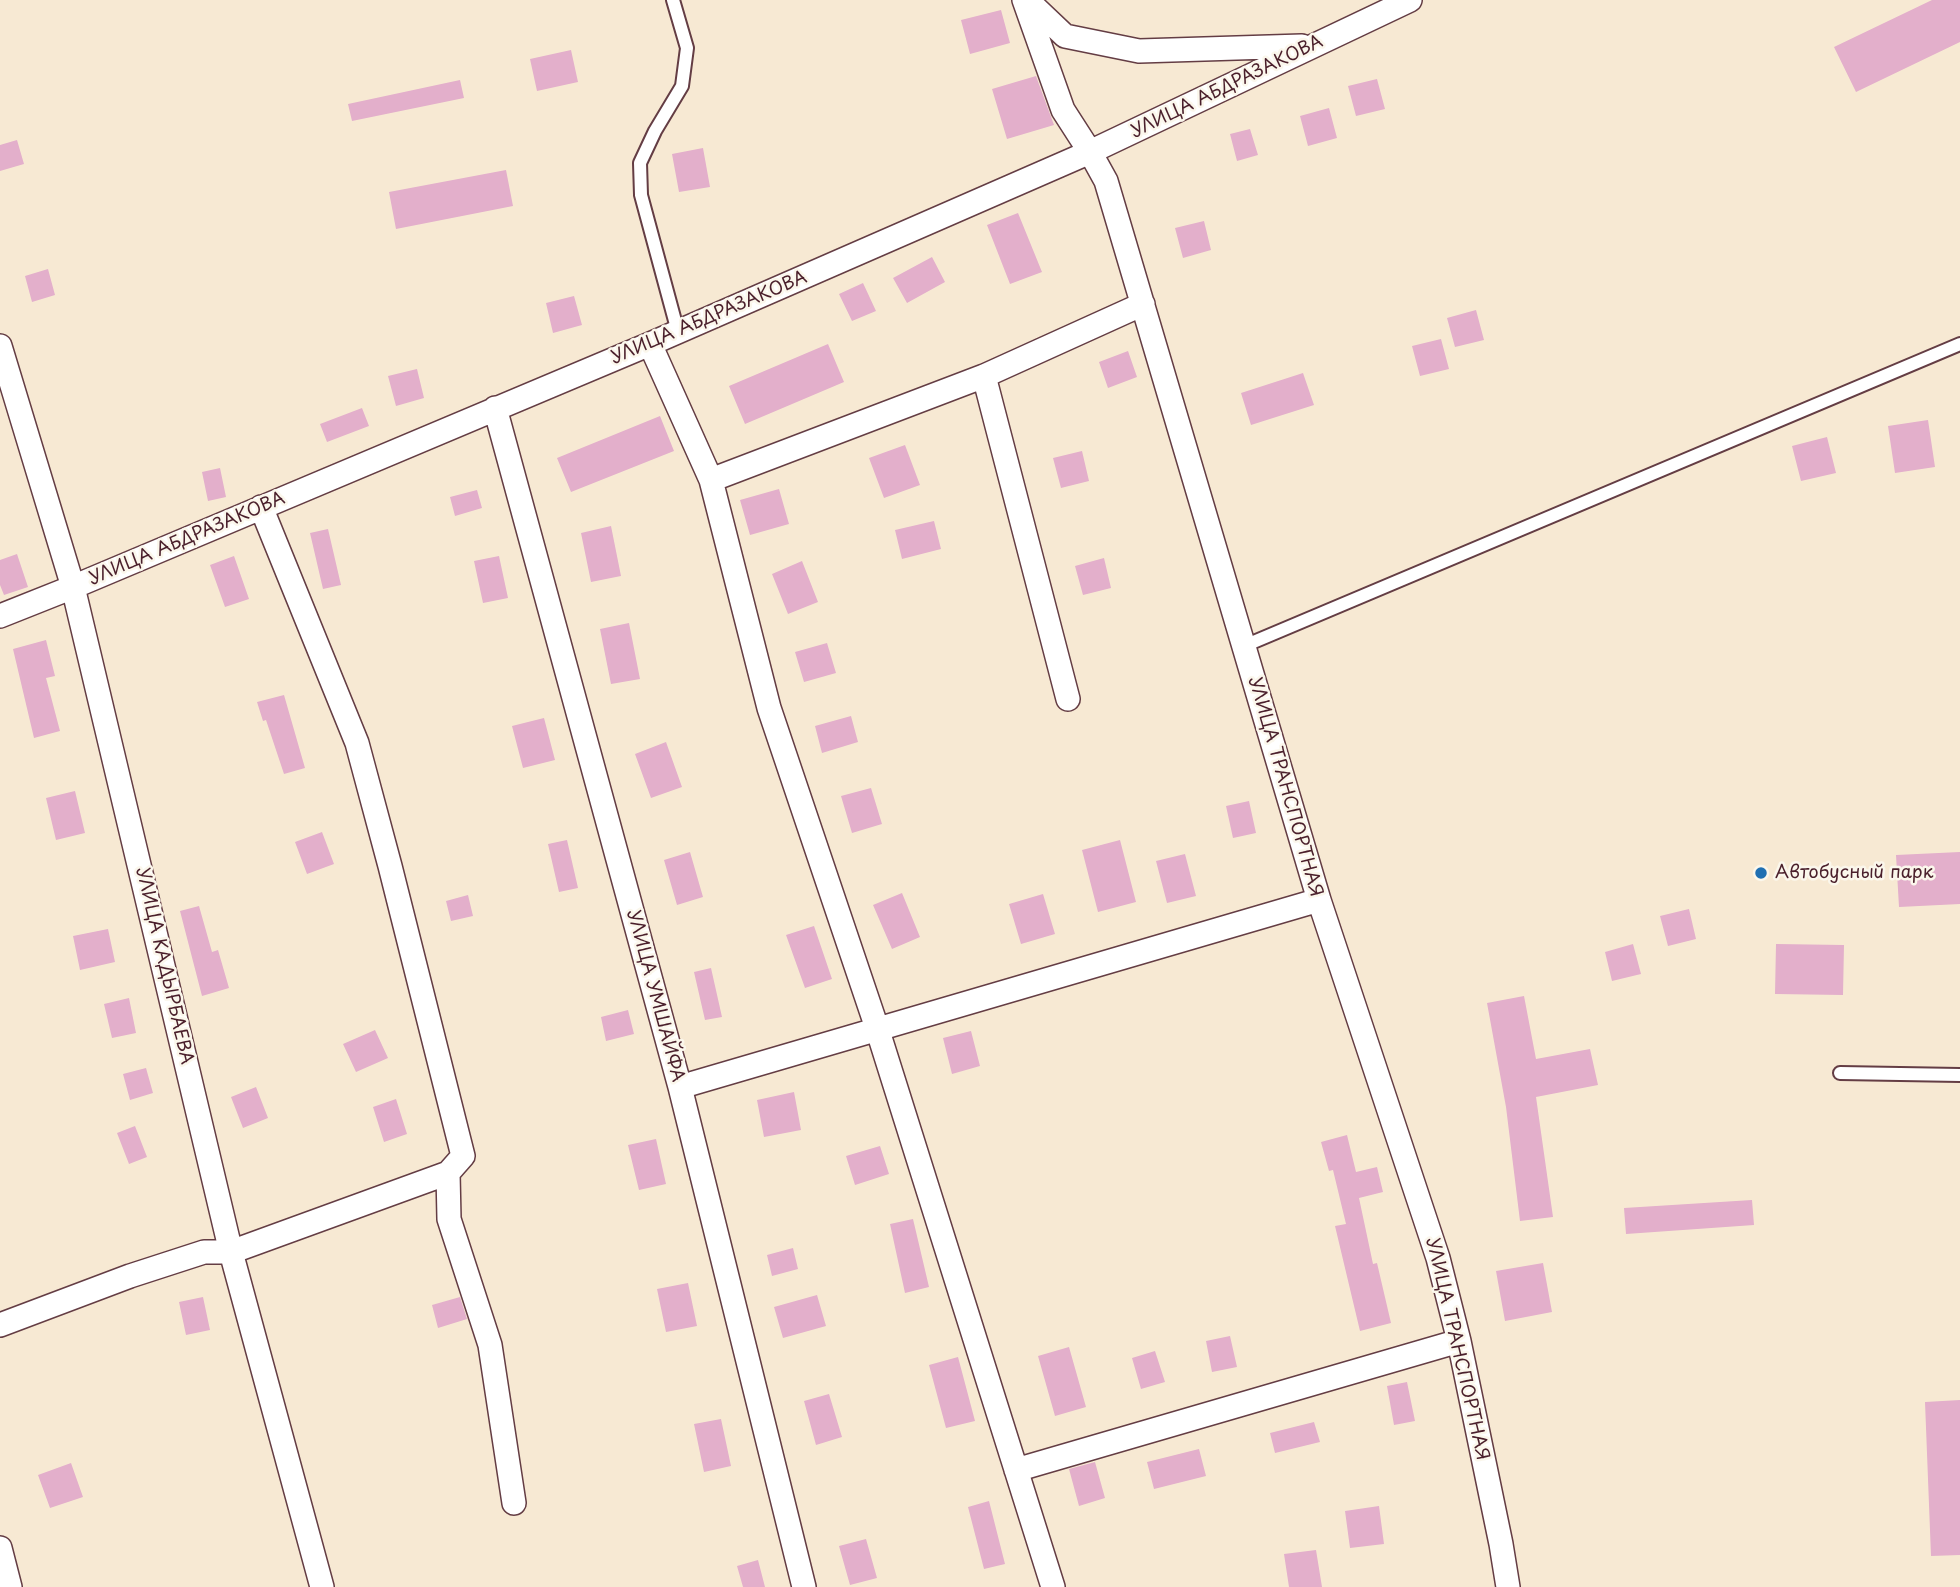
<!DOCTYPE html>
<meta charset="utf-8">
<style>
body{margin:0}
canvas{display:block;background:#f7e9d3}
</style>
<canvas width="1960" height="1587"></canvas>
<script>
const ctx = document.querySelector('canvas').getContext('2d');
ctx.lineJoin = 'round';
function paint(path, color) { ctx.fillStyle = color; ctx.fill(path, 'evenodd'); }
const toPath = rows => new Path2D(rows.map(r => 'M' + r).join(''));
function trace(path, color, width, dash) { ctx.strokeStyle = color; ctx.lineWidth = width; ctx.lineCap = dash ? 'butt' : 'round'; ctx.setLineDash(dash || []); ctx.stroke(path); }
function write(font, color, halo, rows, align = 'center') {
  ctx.font = font + ' "Playpen Sans",sans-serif'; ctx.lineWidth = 5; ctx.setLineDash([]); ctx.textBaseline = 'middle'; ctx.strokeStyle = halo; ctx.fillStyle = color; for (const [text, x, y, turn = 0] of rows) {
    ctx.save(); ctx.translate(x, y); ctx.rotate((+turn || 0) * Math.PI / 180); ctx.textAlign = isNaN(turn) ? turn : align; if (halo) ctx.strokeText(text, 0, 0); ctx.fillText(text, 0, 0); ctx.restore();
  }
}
paint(toPath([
 [1932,0,1960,0,1960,42,1856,92,1834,47],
 [1001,10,1010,43,970,54,961,20],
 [571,50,578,82,537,91,530,59],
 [1036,76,1054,125,1007,139,992,89],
 [1377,79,1385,109,1356,116,1348,86],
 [460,80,464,98,352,121,348,104],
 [1329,108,1337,138,1308,146,1300,116],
 [1250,129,1258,155,1237,161,1230,134],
 [17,140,24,164,0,171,0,145],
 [703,148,710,187,679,192,672,154],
 [506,170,513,206,396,229,389,192],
 [1018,213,1042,272,1010,284,987,225],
 [1204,221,1211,250,1183,258,1175,228],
 [932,257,945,282,907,303,893,278],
 [48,269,55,295,32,302,25,276],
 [863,283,876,311,852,321,839,294],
 [574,296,582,325,553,333,546,303],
 [1476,310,1484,340,1455,347,1447,318],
 [1441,339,1449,369,1420,376,1412,346],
 [828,344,844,382,745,424,729,386],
 [1128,351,1137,377,1108,388,1099,362],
 [417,369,424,398,396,406,388,376],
 [1303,373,1314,405,1251,425,1241,393],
 [362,408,369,426,327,442,320,424],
 [660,416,674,451,571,492,557,458],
 [1928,420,1935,467,1895,473,1888,426],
 [1827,437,1836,473,1801,481,1792,446],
 [905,445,920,485,884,498,869,458],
 [1082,451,1089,481,1061,488,1053,458],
 [220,468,226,497,208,501,202,472],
 [779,489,789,524,750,535,740,500],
 [477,490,482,508,455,516,450,497],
 [934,521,941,549,902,559,895,530],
 [611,526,621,576,591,582,581,533],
 [328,529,341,585,323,589,310,533],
 [17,554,28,587,4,595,0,585,0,560],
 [234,556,249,599,225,607,210,565],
 [499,556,508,598,483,603,474,561],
 [1104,558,1111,588,1083,595,1075,566],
 [802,561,818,602,788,614,772,574],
 [629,623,640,679,611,684,600,629],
 [46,640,55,676,46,678,60,731,34,738,13,649],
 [827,643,836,673,804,682,795,652],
 [284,695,305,768,284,774,266,720,263,721,257,702],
 [851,716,858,742,822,753,815,726],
 [544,718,555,760,523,768,512,726],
 [666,742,682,787,651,798,635,754],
 [871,788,882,824,852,833,841,796],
 [75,791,85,833,56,840,46,798],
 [1249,801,1256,833,1233,838,1226,806],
 [322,832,334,864,307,874,295,842],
 [567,840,578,888,559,892,548,844],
 [1120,840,1136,902,1098,912,1082,850],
 [690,852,703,897,677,905,664,860],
 [1960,852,1960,904,1899,907,1896,855],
 [1185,854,1196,896,1167,903,1156,861],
 [902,893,920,937,892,949,873,905],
 [1043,894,1055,934,1021,944,1009,904],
 [468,895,473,916,451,921,446,901],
 [199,906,212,952,218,950,229,988,202,996,180,911],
 [1689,909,1696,939,1668,946,1660,916],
 [814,926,832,979,805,988,786,935],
 [108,929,115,962,80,970,73,936],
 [1633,944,1641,974,1612,981,1605,952],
 [1776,944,1844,945,1843,995,1775,994],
 [711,968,722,1017,705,1020,694,972],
 [1524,996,1536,1059,1590,1049,1598,1085,1536,1097,1553,1217,1520,1221,1506,1107,1487,1003],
 [129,998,136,1033,112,1038,104,1004],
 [628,1010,634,1034,606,1041,601,1017],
 [375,1030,388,1058,356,1072,343,1044],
 [971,1031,980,1066,952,1074,943,1038],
 [146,1068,153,1093,130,1100,123,1074],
 [256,1087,268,1118,243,1128,231,1097],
 [794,1092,801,1130,764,1137,757,1100],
 [396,1099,407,1134,384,1142,373,1107],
 [135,1126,147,1157,129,1164,117,1133],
 [1347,1135,1356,1172,1377,1167,1383,1192,1359,1198,1373,1264,1377,1263,1391,1323,1360,1331,1335,1226,1346,1224,1333,1170,1329,1171,1321,1142],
 [656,1139,666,1184,639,1190,628,1145],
 [880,1146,889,1174,855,1185,846,1156],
 [1752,1200,1754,1225,1626,1234,1624,1208],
 [913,1219,929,1287,905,1293,890,1224],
 [793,1248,798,1269,772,1276,767,1255],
 [1543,1263,1552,1312,1505,1321,1496,1271],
 [688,1283,697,1326,666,1332,657,1289],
 [817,1295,826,1326,783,1338,774,1307],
 [203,1297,210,1330,186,1335,179,1302],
 [460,1297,467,1319,438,1328,432,1305],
 [1230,1336,1237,1367,1212,1372,1206,1341],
 [1069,1347,1086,1407,1055,1416,1038,1356],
 [1155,1351,1165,1382,1141,1389,1132,1358],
 [958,1357,975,1421,946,1428,929,1365],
 [1407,1382,1415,1421,1394,1425,1387,1386],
 [829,1394,842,1437,816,1445,804,1401],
 [1960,1400,1960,1555,1931,1556,1925,1402],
 [721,1419,731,1466,704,1472,694,1424],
 [1314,1422,1320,1442,1275,1453,1270,1433],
 [1199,1449,1206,1476,1154,1489,1147,1462],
 [1095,1462,1105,1498,1079,1506,1069,1469],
 [71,1463,83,1497,50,1508,38,1475],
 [989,1501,1005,1564,984,1569,968,1507],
 [1379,1506,1384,1544,1350,1548,1345,1511],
 [866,1539,877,1578,850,1585,839,1546],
 [1316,1550,1322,1587,1289,1587,1284,1554],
 [758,1560,765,1587,743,1587,737,1566]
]), '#e3afcb');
const service = toPath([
 [673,0,687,48,682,86,655,131,640,163,641,195,678,332],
 [1244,646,1960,344],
 [1840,1073,1960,1075]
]);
const minor = toPath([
 [1024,0,1063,110,1090,152,1106,181,1319,900,1438,1258,1459,1341,1501,1544,1508,1587],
 [1027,0,1065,36,1139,51,1302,46],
 [650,344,711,480,769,708,877,1028,1053,1587],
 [0,346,73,587,231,1252,322,1587],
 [984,376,1068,699],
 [495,408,680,1087,804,1587],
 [711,480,984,376,1143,304],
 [0,616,73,587,650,344,1090,152,1410,0],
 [680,1087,1319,900],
 [448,1173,449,1219,490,1345,514,1503],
 [0,1325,130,1276,204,1252,231,1252,448,1173,463,1156,390,866,357,743,261,507],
 [1016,1470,1459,1341],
 [0,1548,10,1587]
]);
trace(service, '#643d44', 16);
trace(minor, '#643d44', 26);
trace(service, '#fff', 12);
trace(minor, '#fff', 23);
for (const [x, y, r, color] of [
 [1761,873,7,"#1f6fb2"]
]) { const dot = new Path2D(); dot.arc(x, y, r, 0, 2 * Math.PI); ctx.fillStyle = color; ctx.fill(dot); trace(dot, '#fbf7ec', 2.5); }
write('18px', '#4a1f2b', '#fbf7ec', [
 ["УЛИЦА АБДРАЗАКОВА",1227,87,-26],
 ["УЛИЦА АБДРАЗАКОВА",709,318,-23],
 ["УЛИЦА АБДРАЗАКОВА",187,539,-23],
 ["УЛИЦА ТРАНСПОРТНАЯ",1285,787,74],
 ["УЛИЦА КАДЫРБАЕВА",164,966,77],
 ["УЛИЦА УМШАЙФА",655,996,75],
 ["УЛИЦА ТРАНСПОРТНАЯ",1457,1349,77]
]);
write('18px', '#4a1f2b', '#fbf7ec', [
 ["Автобусный парк",1775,873]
], 'left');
</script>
